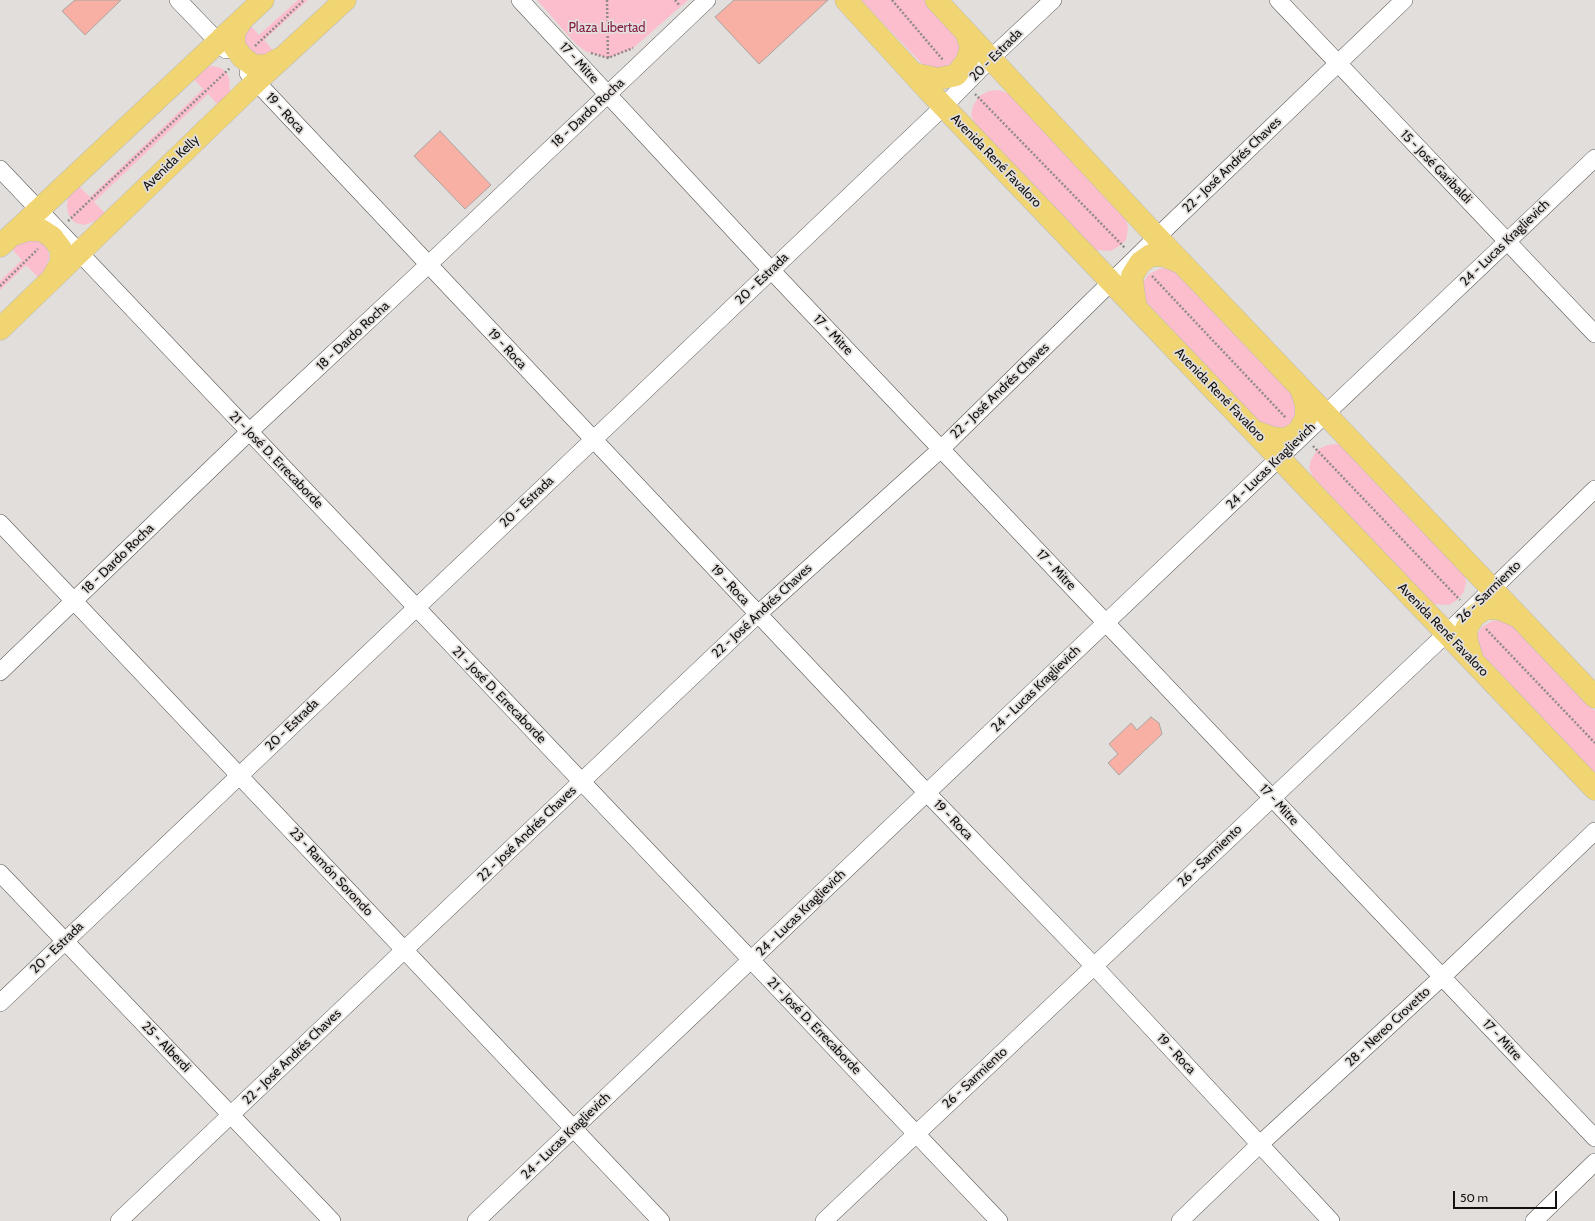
<!DOCTYPE html>
<meta charset="utf-8">
<style>
body{margin:0}
#map{position:relative;width:1595px;height:1221px;overflow:hidden;background:#e2dedb;font-family:Cabin,sans-serif}
canvas{display:block}
.scale{position:absolute;left:1453px;top:1191px;width:104px;height:18px;box-sizing:border-box;border:2px solid #121110;border-top:0;padding-left:5px;font-size:12px;line-height:14px;white-space:nowrap;color:#121110;-webkit-text-stroke:3px #e2dedb;paint-order:stroke}
</style>
<div id="map">
<canvas width="1595" height="1221"></canvas>
<div class="scale">50 m</div>
</div>
<script>
const ctx = document.querySelector('canvas').getContext('2d');
ctx.lineJoin = 'round';
function paint(path, color) { ctx.fillStyle = color; ctx.fill(path, 'evenodd'); }
const toPath = rows => new Path2D(rows.map(r => 'M' + r).join(''));
function trace(path, color, width, dash) { ctx.strokeStyle = color; ctx.lineWidth = width; ctx.lineCap = dash ? 'butt' : 'round'; ctx.setLineDash(dash || []); ctx.stroke(path); }
function write(font, color, halo, rows, align = 'center') {
  ctx.font = font + ' Cabin,sans-serif'; ctx.lineWidth = 3.5; ctx.setLineDash([]); ctx.textBaseline = 'middle'; ctx.strokeStyle = halo; ctx.fillStyle = color; for (const [text, x, y, turn = 0] of rows) {
    ctx.save(); ctx.translate(x, y); ctx.rotate((+turn || 0) * Math.PI / 180); ctx.textAlign = isNaN(turn) ? turn : align; if (halo) ctx.strokeText(text, 0, 0); ctx.fillText(text, 0, 0); ctx.restore();
  }
}
paint(toPath([
 [298,0,308,0,264,40,275,53,261,62,238,36,248,23,259,35],
 [537,0,688,0,632,49,608,58,587,52,576,44],
 [861,0,925,0,959,37,961,49,952,67,928,70],
 [213,66,221,68,226,72,229,78,230,93,219,106,208,94,94,202,106,214,99,220,84,225,76,223,72,220,68,213,67,204,68,198,72,191,78,185,90,197,203,89,192,77,206,67],
 [999,90,1009,94,1126,217,1128,229,1126,240,1119,246,1111,251,1095,250,976,126,971,115,973,106,979,96,989,91],
 [39,239,48,249,49,258,45,271,38,277,26,265,0,290,0,281,22,260,10,247,16,242],
 [1168,268,1179,272,1295,395,1297,407,1295,418,1288,425,1281,430,1264,428,1146,304,1142,284,1148,275,1159,269],
 [1337,444,1347,448,1464,571,1466,583,1463,593,1457,600,1449,605,1433,604,1314,479,1309,468,1311,460,1317,450,1327,445],
 [1503,620,1513,624,1595,711,1595,777,1480,656,1476,636,1482,627,1492,621]
]), '#fcbdcd');
const building = toPath([
 [75,0,121,0,85,35,62,11,75,0],
 [734,0,828,0,759,64,715,17,734,0],
 [440,131,491,185,465,209,414,156,440,131],
 [1151,717,1159,723,1162,734,1119,775,1108,763,1118,754,1109,744,1131,723,1137,730,1151,717]
]);
paint(building, '#f7b0a3');
trace(building, '#a9a4a3', 1);
const minor = toPath([
 [178,0,226,50],
 [520,0,771,270,1595,1138],
 [1278,0,1595,334],
 [248,73,927,793,1094,966,1331,1221],
 [0,169,999,1221],
 [0,523,661,1221],
 [0,672,249,432,428,265,707,0],
 [0,873,332,1221],
 [0,1003,593,440,944,106,990,59,1053,0],
 [119,1221,758,614,941,449,1157,237,1404,0],
 [476,1221,1595,158],
 [824,1221,1447,633,1595,489],
 [1180,1221,1259,1145,1442,977,1595,831],
 [1534,1221,1595,1162]
]);
const major = toPath([
 [846,0,929,91,1595,789],
 [936,0,1157,237,1595,697],
 [242,20,234,32,234,46,242,57,254,66,268,65,279,59],
 [915,74,938,79,956,75,967,61,971,47,966,32],
 [12,235,27,230,41,230,52,237,61,249,61,263,53,277],
 [0,246,263,0],
 [1136,308,1133,289,1132,276,1140,263,1151,255,1165,256,1182,263],
 [0,329,256,82,345,0],
 [1254,431,1273,438,1287,439,1299,431,1306,418,1306,405,1301,388],
 [1473,661,1467,642,1466,629,1474,616,1486,608,1500,609,1517,616]
]);
trace(minor, '#5a5755', 18);
trace(major, '#bdbcbc', 23);
trace(toPath([
 [607,0,608,58],
 [675,0,680,6],
 [892,0,943,60],
 [255,46,304,0],
 [591,53,608,58,633,48],
 [975,94,1125,248],
 [68,221,230,68],
 [1152,276,1286,418],
 [0,286,38,249],
 [1313,446,1460,600],
 [1486,629,1595,743]
]), '#8e8b89', 2.5, [2, 2]);
trace(minor, '#fff', 17);
trace(major, '#f0d572', 22);
write('13px', '#832047', '#e2dedb', [
 ["Plaza Libertad",607,28]
]);
write('13px', '#121110', '#e2dedb', [
 ["20 - Estrada",996,55,-45],
 ["17 - Mitre",579,63,47],
 ["19 - Roca",285,113,47],
 ["18 - Dardo Rocha",588,113,-43],
 ["Avenida René Favaloro",996,161,46],
 ["Avenida Kelly",171,163,-44],
 ["22 - José Andrés Chaves",1232,165,-44],
 ["15 - José Garibaldi",1436,167,46],
 ["24 - Lucas Kraglievich",1505,243,-44],
 ["20 - Estrada",762,279,-44],
 ["17 - Mitre",833,335,46],
 ["18 - Dardo Rocha",353,336,-43],
 ["19 - Roca",507,349,47],
 ["22 - José Andrés Chaves",1000,391,-44],
 ["Avenida René Favaloro",1220,395,46],
 ["21 - José D. Errecaborde",276,460,46],
 ["24 - Lucas Kraglievich",1271,466,-44],
 ["20 - Estrada",527,502,-43],
 ["18 - Dardo Rocha",118,559,-44],
 ["17 - Mitre",1056,570,46],
 ["19 - Roca",730,585,47],
 ["26 - Sarmiento",1489,592,-44],
 ["22 - José Andrés Chaves",762,611,-43],
 ["Avenida René Favaloro",1443,630,46],
 ["24 - Lucas Kraglievich",1036,689,-44],
 ["21 - José D. Errecaborde",499,695,46],
 ["20 - Estrada",292,725,-44],
 ["17 - Mitre",1279,805,47],
 ["19 - Roca",953,820,46],
 ["22 - José Andrés Chaves",527,834,-44],
 ["26 - Sarmiento",1210,856,-44],
 ["23 - Ramón Sorondo",331,872,47],
 ["24 - Lucas Kraglievich",801,913,-44],
 ["20 - Estrada",57,948,-44],
 ["21 - José D. Errecaborde",814,1026,46],
 ["28 - Nereo Crovetto",1388,1027,-43],
 ["17 - Mitre",1502,1040,47],
 ["25 - Alberdi",166,1047,46],
 ["19 - Roca",1176,1054,47],
 ["22 - José Andrés Chaves",292,1057,-44],
 ["26 - Sarmiento",975,1078,-43],
 ["24 - Lucas Kraglievich",566,1136,-44]
]);
</script>
